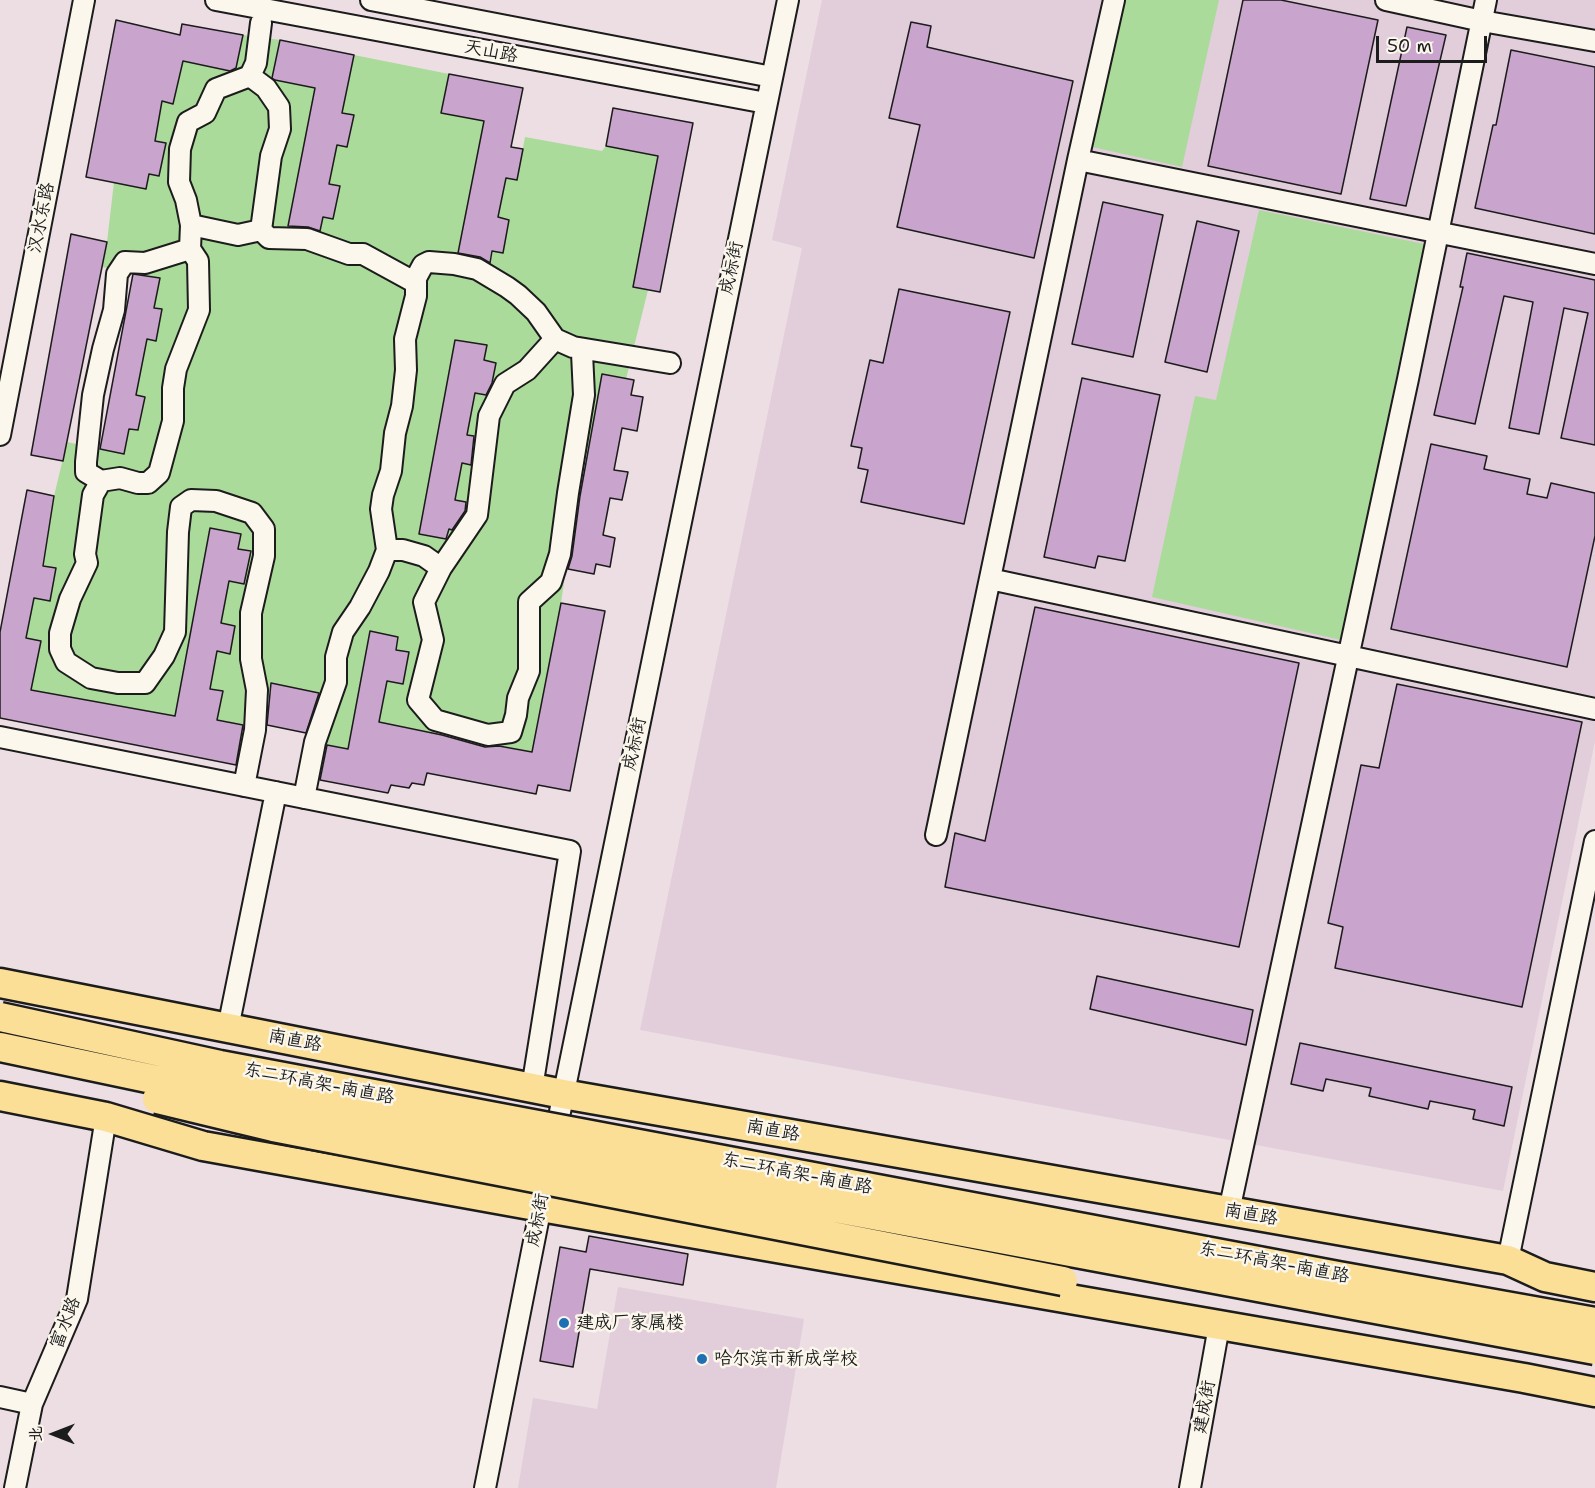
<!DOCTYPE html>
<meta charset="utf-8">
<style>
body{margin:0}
#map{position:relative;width:1595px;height:1488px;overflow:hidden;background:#ecdee2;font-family:"Shantell Sans","LXGW WenKai TC",sans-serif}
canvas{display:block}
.north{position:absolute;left:24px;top:1404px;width:60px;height:60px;-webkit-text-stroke:4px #fbf7ec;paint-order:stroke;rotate:270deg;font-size:16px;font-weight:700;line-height:24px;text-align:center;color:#1c1c1c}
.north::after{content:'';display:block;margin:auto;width:21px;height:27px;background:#1c1c1c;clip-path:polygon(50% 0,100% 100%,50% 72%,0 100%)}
.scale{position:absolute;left:1376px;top:36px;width:111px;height:27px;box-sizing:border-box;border:3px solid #1c1c1c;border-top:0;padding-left:8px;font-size:18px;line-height:21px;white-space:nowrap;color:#1c1c1c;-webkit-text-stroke:4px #fbf7ec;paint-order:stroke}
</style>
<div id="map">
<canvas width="1595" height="1488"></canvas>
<div class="north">北</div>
<div class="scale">50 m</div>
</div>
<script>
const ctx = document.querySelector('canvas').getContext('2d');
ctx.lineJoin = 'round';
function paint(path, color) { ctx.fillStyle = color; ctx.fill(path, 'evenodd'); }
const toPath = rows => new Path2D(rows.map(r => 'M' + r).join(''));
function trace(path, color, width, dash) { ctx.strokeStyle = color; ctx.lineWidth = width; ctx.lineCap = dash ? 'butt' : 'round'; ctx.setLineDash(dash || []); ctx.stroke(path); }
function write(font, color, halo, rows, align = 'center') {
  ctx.font = font + ' "Shantell Sans","LXGW WenKai TC",sans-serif'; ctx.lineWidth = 5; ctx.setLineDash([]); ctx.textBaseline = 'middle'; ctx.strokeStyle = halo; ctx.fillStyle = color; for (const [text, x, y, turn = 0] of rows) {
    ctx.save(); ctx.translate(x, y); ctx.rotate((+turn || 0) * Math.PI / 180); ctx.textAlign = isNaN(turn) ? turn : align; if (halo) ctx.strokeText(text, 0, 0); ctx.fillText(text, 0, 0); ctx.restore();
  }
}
paint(toPath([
 [822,0,1595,0,1595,741,1503,1191,640,1030,802,248,772,240],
 [618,1287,804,1319,776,1488,518,1488,533,1398,597,1409]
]), '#e2cddb');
paint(toPath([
 [1124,0,1219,0,1182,167,1092,147],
 [243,35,280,40,272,79,315,88,288,225,320,232,323,217,333,219,340,186,329,184,337,145,348,146,354,116,342,113,354,55,449,74,441,113,484,121,457,259,489,265,492,251,503,253,509,220,498,217,506,178,517,180,525,137,602,151,606,146,658,156,648,290,626,379,602,375,566,569,561,603,532,752,379,722,387,681,403,684,409,653,396,650,398,637,370,631,348,749,321,744,311,734,319,693,271,684,263,724,251,727,217,720,223,691,210,689,217,651,230,653,235,626,221,623,229,581,244,584,251,551,239,549,241,534,210,528,175,716,31,690,41,641,26,638,34,598,50,600,56,568,43,566,54,496,67,442,124,454,129,429,139,430,145,397,136,395,147,339,155,341,161,309,154,308,160,279,102,267,107,242,114,182,149,174,159,176,166,143,155,141,162,101,173,103,183,61,235,72],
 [456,340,486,345,484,360,496,363,490,396,475,393,467,435,480,437,475,465,462,463,455,500,468,503,463,531,449,529,446,539,419,534],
 [1259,210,1424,244,1341,640,1152,597,1195,396,1216,400]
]), '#abdb9b');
const building = toPath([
 [1243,0,1281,0,1378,20,1341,194,1208,166,1243,0],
 [116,20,180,35,182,24,243,35,236,68,230,71,183,61,173,104,162,101,155,141,166,143,159,176,149,174,146,189,86,177,116,20],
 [911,22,931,26,927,47,1073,81,1034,258,897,227,920,125,889,118,911,22],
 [1407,27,1446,35,1406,206,1370,199,1407,27],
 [280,40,354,55,342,113,354,115,347,147,337,145,329,184,340,186,333,219,323,217,320,231,308,227,288,226,315,88,275,80,272,78,280,40],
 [1511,50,1595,67,1595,234,1475,208,1493,125,1496,125,1511,50],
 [449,74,523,88,511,147,523,149,517,180,506,178,498,217,509,220,503,253,492,251,490,263,480,257,458,253,484,121,441,113,449,74],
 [613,108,693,123,660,292,633,287,658,156,606,146,613,108],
 [1103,202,1163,215,1133,357,1072,344,1103,202],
 [1197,221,1239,231,1207,372,1165,362,1197,221],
 [71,234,107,242,63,461,31,455,71,234],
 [1467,253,1595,280,1595,445,1561,438,1588,313,1564,308,1539,434,1509,428,1533,302,1504,296,1475,424,1434,415,1463,287,1460,287,1467,253],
 [133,274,160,278,154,308,162,309,156,341,147,339,136,395,145,397,138,430,129,429,124,454,100,449,133,274],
 [899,289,1010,312,964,524,861,502,868,470,858,468,862,448,851,446,870,360,883,363,899,289],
 [455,340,487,345,484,360,496,363,492,383,486,395,475,393,467,435,474,436,471,465,462,463,455,500,466,502,465,511,452,530,449,529,446,539,419,534,455,340],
 [602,374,634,380,631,395,643,397,637,431,622,428,614,470,628,472,622,500,610,498,603,535,615,538,610,567,596,564,594,574,568,569,572,556,580,496,602,374],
 [1082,378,1160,395,1125,561,1098,556,1095,568,1044,557,1082,378],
 [1431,444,1487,456,1484,469,1530,479,1527,494,1547,498,1551,483,1595,493,1595,536,1567,667,1391,629,1431,444],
 [27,490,54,496,43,566,56,568,50,601,34,598,26,638,41,641,31,690,175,716,210,528,241,534,238,549,251,551,244,584,229,581,221,623,235,626,230,654,217,651,210,689,223,691,217,720,243,725,236,765,0,718,0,632,27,490],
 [561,603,605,611,570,791,538,785,536,794,427,773,424,785,412,783,409,788,391,785,388,793,320,780,327,745,348,749,370,631,398,637,396,650,409,652,403,684,387,681,379,722,442,735,485,747,499,746,532,752,561,603],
 [1035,607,1299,663,1239,947,945,887,955,833,985,841,1035,607],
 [271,683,319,693,306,733,267,725,271,683],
 [1397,684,1582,722,1522,1007,1335,968,1343,927,1328,923,1361,765,1379,768,1397,684],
 [1097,976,1253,1010,1246,1045,1090,1009,1097,976],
 [1300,1043,1512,1087,1504,1126,1473,1119,1475,1110,1430,1101,1428,1109,1369,1096,1371,1088,1326,1079,1323,1091,1291,1084,1300,1043],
 [589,1236,688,1254,683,1285,590,1269,573,1367,540,1361,560,1247,586,1252,589,1236]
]);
paint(building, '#c9a4cc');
trace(building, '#1c1c1c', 1.5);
const minor = toPath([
 [216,0,766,103],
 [371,0,772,77],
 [1386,0,1482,21,1595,41],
 [250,76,266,88,279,107,280,129,271,156,261,230,269,238,307,239,349,254,363,254,416,283],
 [1078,160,1114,0],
 [191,225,238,235,261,230],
 [190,249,191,225,186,200,179,182,180,149,188,122,205,113,216,89,250,76,256,63,261,23],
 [555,339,527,370,505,384,489,416,477,515,441,568,424,602,433,640,418,700,435,720,488,735,511,732,516,715,518,698,529,671,529,602,551,582,560,554,568,493,584,395,582,353],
 [0,435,84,0],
 [101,481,86,472,86,462,93,395,103,349,114,310,117,274,125,262,145,263,190,249,198,261,199,310,176,369,173,388,173,421,159,473,148,483,138,483,120,478,101,481,93,495,85,554,87,563,70,599,60,633,60,649,66,662,91,678,118,683,145,683,164,656,175,632,178,532,181,507,191,500,216,501,252,513,264,529,264,556,251,613,251,659,257,690,255,730,244,786],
 [387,550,403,550,424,556,441,568],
 [990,579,1595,709],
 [0,737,570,851,532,1088],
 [304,798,315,742,336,682,336,657,343,632,360,607,379,571,387,550,381,509,383,495,391,471,395,433,402,406,406,370,405,339,416,296,416,278,423,265,429,262,454,264,477,269,507,287,518,295,536,312,555,339,573,347,670,363],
 [936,835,1078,160,1595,264],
 [228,1028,276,792],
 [554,1141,788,0],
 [1229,1211,1408,379,1486,0],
 [1508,1260,1595,841],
 [0,1397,32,1404],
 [15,1488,32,1404,77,1299,106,1117],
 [485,1488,543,1196],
 [1190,1488,1219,1326]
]);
const highway = toPath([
 [0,983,563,1094,1508,1260,1545,1277,1595,1287],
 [0,1096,106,1117,203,1146,541,1207,1524,1378,1595,1392]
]);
trace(minor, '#1c1c1c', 24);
trace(highway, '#1c1c1c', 33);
trace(minor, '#fbf7ec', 20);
trace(highway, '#fbdf96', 28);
const highwayBridge = toPath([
 [0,1017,220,1065,1338,1276,1595,1322],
 [0,1047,214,1092,1595,1350],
 [157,1099,273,1127,1063,1281]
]);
trace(highwayBridge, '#1c1c1c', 33, []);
trace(highwayBridge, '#fbdf96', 28);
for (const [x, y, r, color] of [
 [564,1323,6,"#1f6fb2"],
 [702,1359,6,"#1f6fb2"]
]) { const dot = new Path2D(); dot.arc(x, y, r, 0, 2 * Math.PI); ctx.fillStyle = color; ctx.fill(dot); trace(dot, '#fbf7ec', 2); }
write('18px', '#1c1c1c', '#fbf7ec', [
 ["天山路",491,52,11],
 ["汉水东路",42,218,-79],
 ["成标街",732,268,-78],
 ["成标街",635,744,-78],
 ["南直路",295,1041,11],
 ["东二环高架-南直路",319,1084,11],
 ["南直路",773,1131,10],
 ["东二环高架-南直路",797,1174,11],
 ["南直路",1251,1215,10],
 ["成标街",538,1220,-79],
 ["东二环高架-南直路",1274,1263,11],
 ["富水路",66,1323,-69],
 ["建成街",1205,1407,-80]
]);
write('18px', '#1c1c1c', '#fbf7ec', [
 ["建成厂家属楼",576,1323],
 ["哈尔滨市新成学校",714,1359]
], 'left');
</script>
